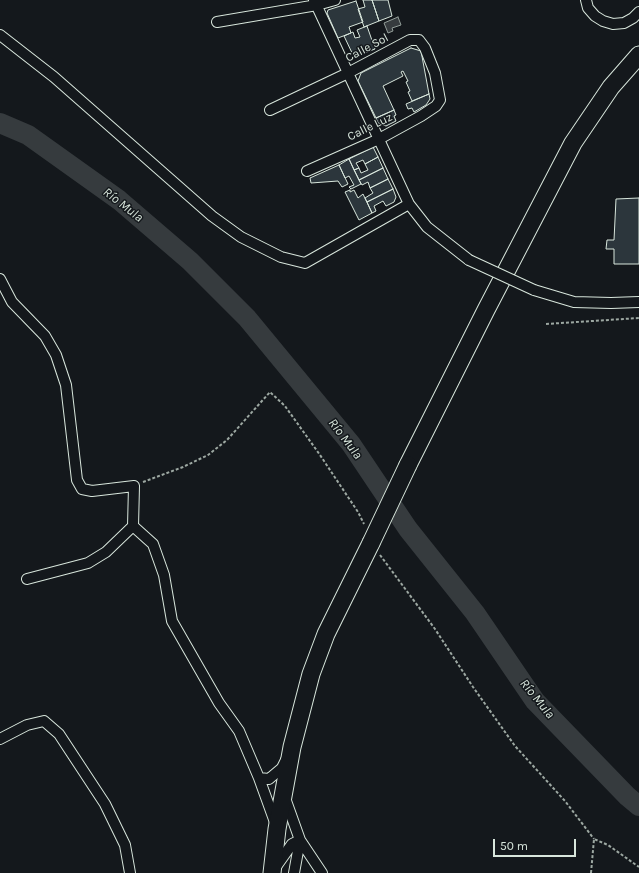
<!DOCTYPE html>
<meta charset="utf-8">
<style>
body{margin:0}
#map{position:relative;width:639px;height:873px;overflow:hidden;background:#14181c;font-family:Karla,sans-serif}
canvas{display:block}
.scale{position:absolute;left:493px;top:839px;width:83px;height:18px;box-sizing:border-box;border:2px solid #d8e6dc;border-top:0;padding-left:5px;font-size:12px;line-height:14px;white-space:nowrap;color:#d8e6dc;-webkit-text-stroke:3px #14181c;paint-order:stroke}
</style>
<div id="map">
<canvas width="639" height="873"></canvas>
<div class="scale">50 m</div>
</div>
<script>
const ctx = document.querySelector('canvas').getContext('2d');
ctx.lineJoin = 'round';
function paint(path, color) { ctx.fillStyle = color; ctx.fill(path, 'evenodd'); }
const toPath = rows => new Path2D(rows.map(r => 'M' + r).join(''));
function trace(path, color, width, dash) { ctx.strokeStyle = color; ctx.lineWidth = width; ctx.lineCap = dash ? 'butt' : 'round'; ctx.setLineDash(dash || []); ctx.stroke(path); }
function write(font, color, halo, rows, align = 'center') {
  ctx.font = font + ' Karla,sans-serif'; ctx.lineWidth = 3; ctx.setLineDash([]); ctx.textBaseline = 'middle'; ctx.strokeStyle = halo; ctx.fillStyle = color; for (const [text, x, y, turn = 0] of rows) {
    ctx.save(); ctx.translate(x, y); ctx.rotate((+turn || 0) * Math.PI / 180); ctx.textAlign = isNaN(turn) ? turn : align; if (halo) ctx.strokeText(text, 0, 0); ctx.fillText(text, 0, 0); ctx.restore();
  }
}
const water = toPath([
 [398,17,401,25,392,28,393,31,388,33,384,23,398,17]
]);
paint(water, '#363b3e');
trace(water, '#939e99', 1);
trace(toPath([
 [0,123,28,135,119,200,190,261,247,318,351,444,408,529,475,613,535,701,627,796,639,806]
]), '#363b3e', 20);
const building = toPath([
 [363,0,372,0,379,21,364,27,358,9,365,7,363,0],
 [372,0,388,0,392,16,379,21,372,0],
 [356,1,363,22,349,27,351,33,338,38,327,13,328,10,356,1],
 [367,26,375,49,354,57,344,36,353,32,355,38,360,37,357,30,367,26],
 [411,48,421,51,429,94,412,101,408,92,410,91,406,82,408,81,403,71,401,72,403,76,383,86,394,110,376,118,358,81,361,73,411,48],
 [429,94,430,99,426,105,414,112,412,108,408,109,406,104,429,94],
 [394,110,396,115,394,116,396,121,386,126,378,123,376,118,394,110],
 [373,147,378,157,365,164,363,160,356,163,359,168,354,170,349,159,373,147],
 [378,157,383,168,359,180,354,170,359,168,361,173,368,170,365,164,378,157],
 [349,159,361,184,351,189,349,187,354,185,349,176,345,178,339,165,349,159],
 [339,165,348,184,342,187,338,181,311,183,310,178,339,165],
 [383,168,388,179,370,188,368,182,362,185,359,180,383,168],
 [388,179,393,189,367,202,365,198,373,193,370,188,388,179],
 [393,189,396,197,394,202,386,206,383,201,374,206,376,211,372,213,367,202,393,189],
 [350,190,350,192,354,190,358,198,363,194,372,213,359,220,345,192,350,190],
 [639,198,639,264,614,264,614,249,606,249,607,240,614,240,616,199,639,198]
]);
paint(building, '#2c363c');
trace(building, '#d8e6dc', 1);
const minor = toPath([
 [314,0,409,204,427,227,469,260],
 [586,0,588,8,595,16,603,21,613,24,624,23,633,18,639,12],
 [217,22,317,5,335,0],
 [0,35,54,77,212,216,241,237,281,257,305,263,409,204],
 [270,110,348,73,410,40,419,40,425,48,435,73,440,100,436,106,421,116,379,139,307,171],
 [0,279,12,302,45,336,56,355,66,385,77,480,82,489,92,491,134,486,133,526,153,544,164,575,172,621,219,703,239,731,259,778,276,825],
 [534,290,574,302,611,303,639,302],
 [27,579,88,563,106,552,133,526],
 [0,739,27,725,44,721,59,734,105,804,125,845,130,873],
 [259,778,269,779,282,768,286,760],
 [285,798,300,840,294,873],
 [300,840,322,873],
 [275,868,292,844,300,840]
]);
const trunk = toPath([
 [408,465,486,310,573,143,611,87,639,55],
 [272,873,277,829,292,747,311,674,326,634,371,543]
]);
trace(minor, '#d8e6dc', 12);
trace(trunk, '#d8e6dc', 19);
trace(toPath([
 [546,324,639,318],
 [143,482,183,467,208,455,227,440,270,392,285,406,320,455,358,512,364,524],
 [380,555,435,629,473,687,515,746,565,801,594,839],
 [591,873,594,839,608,845,639,867]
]), '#9da8a2', 2, [3, 2]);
trace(minor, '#14181c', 10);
trace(trunk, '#14181c', 17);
const minorBridge = toPath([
 [469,260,534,290]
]);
const trunkBridge = toPath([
 [371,543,408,465]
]);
trace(minorBridge, '#d8e6dc', 12, []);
trace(trunkBridge, '#d8e6dc', 19, []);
trace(minorBridge, '#14181c', 10);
trace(trunkBridge, '#14181c', 17);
write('12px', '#d8e6dc', '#14181c', [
 ["Calle Sol",367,48,-28],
 ["Calle Luz",370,127,-26]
]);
write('italic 13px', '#d8e6dc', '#14181c', [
 ["Río Mula",123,205,38],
 ["Río Mula",345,439,53],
 ["Río Mula",537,699,51]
]);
</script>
